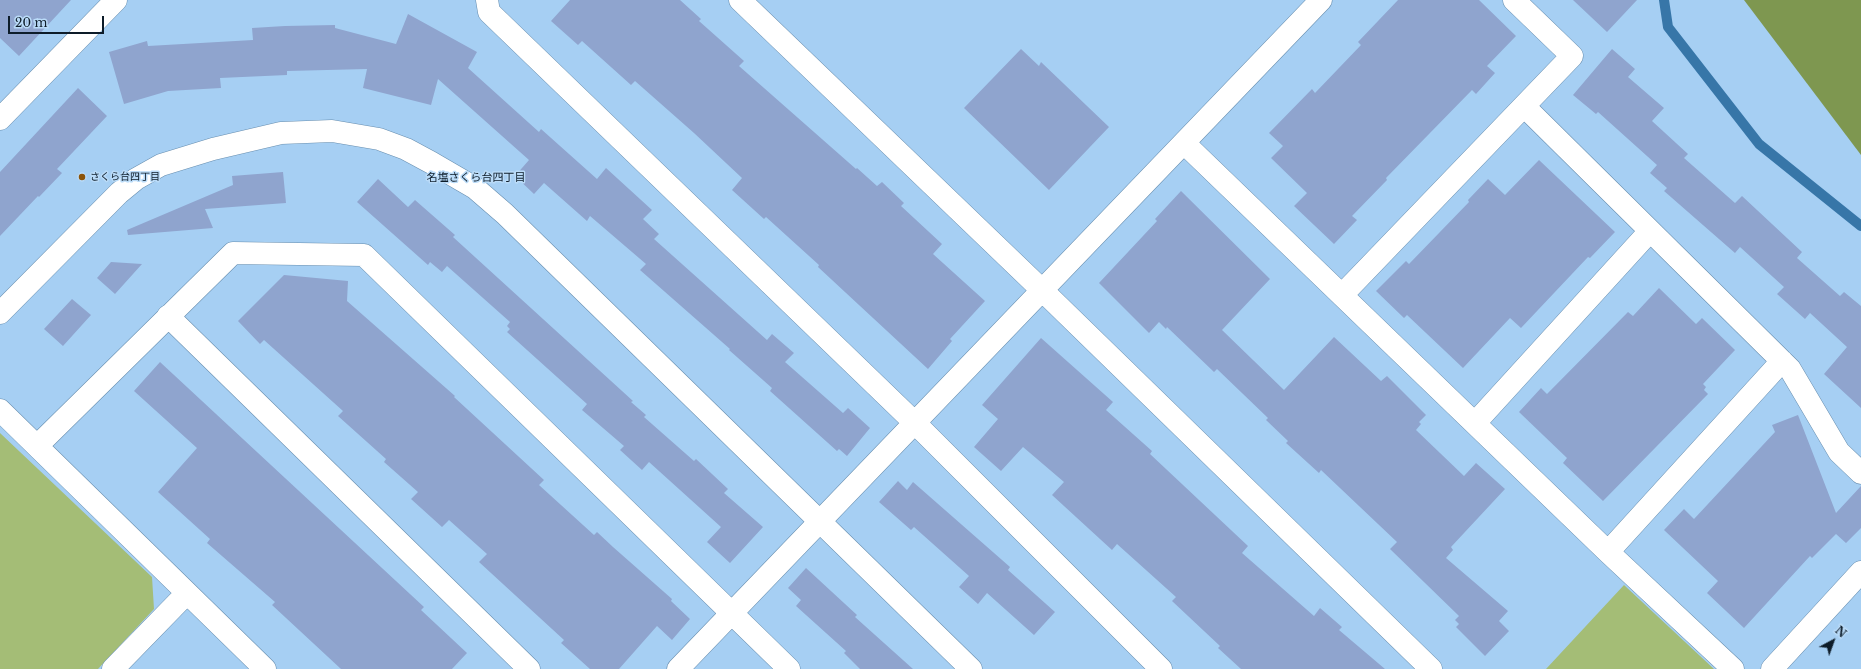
<!DOCTYPE html>
<meta charset="utf-8">
<style>
body{margin:0}
#map{position:relative;width:1861px;height:669px;overflow:hidden;background:#a6cff3;font-family:"Libre Baskerville",serif}
canvas{display:block}
.north{position:absolute;left:1813px;top:621px;width:40px;height:40px;-webkit-text-stroke:3px #badbf8;paint-order:stroke;rotate:41deg;font-size:11px;font-weight:700;line-height:16px;text-align:center;color:#0d1c29}
.north::after{content:'';display:block;margin:auto;width:14px;height:18px;background:#0d1c29;clip-path:polygon(50% 0,100% 100%,50% 72%,0 100%)}
.scale{position:absolute;left:8px;top:16px;width:96px;height:18px;box-sizing:border-box;border:2px solid #0d1c29;border-top:0;padding-left:5px;font-size:12px;line-height:14px;white-space:nowrap;color:#0d1c29;-webkit-text-stroke:3px #badbf8;paint-order:stroke}
</style>
<div id="map">
<canvas width="1861" height="669"></canvas>
<div class="north">N</div>
<div class="scale">20 m</div>
</div>
<script>
const ctx = document.querySelector('canvas').getContext('2d');
ctx.lineJoin = 'round';
function paint(path, color) { ctx.fillStyle = color; ctx.fill(path, 'evenodd'); }
const toPath = rows => new Path2D(rows.map(r => 'M' + r).join(''));
function trace(path, color, width, dash) { ctx.strokeStyle = color; ctx.lineWidth = width; ctx.lineCap = dash ? 'butt' : 'round'; ctx.setLineDash(dash || []); ctx.stroke(path); }
function write(font, color, halo, rows, align = 'center') {
  ctx.font = font + ' "Libre Baskerville","Noto Sans JP",serif'; ctx.lineWidth = 3; ctx.setLineDash([]); ctx.textBaseline = 'middle'; ctx.strokeStyle = halo; ctx.fillStyle = color; for (const [text, x, y, turn = 0] of rows) {
    ctx.save(); ctx.translate(x, y); ctx.rotate((+turn || 0) * Math.PI / 180); ctx.textAlign = isNaN(turn) ? turn : align; if (halo) ctx.strokeText(text, 0, 0); ctx.fillText(text, 0, 0); ctx.restore();
  }
}
paint(toPath([
 [0,433,152,577,154,609,98,669,0,669],
 [1624,585,1714,669,1546,669]
]), '#a4bd76');
paint(toPath([
 [1744,0,1861,0,1861,155]
]), '#7e9750');
trace(toPath([
 [1664,0,1668,27,1759,144,1861,226]
]), '#3776a8', 10);
paint(toPath([
 [0,0,71,0,19,56,0,38],
 [570,0,680,0,701,19,699,21,744,61,739,66,856,169,857,168,877,186,882,182,904,203,901,206,942,244,933,254,985,301,950,339,952,341,928,369,818,267,819,265,766,217,764,219,732,190,742,178,694,133,635,81,631,85,582,41,578,45,551,21],
 [1398,0,1479,0,1516,36,1487,66,1495,73,1476,94,1472,90,1386,178,1387,180,1352,216,1357,220,1334,244,1294,206,1307,193,1271,158,1283,146,1269,133,1312,89,1315,93,1361,45,1358,42],
 [1573,0,1637,0,1607,32],
 [408,14,477,52,468,68,539,132,541,129,597,179,606,168,652,210,643,219,659,234,654,239,767,340,772,334,794,353,785,362,843,413,848,408,870,428,847,456,839,449,837,451,770,391,772,388,729,350,730,349,640,270,646,264,590,216,587,221,544,183,534,194,515,176,529,160,438,79,431,105,363,88,367,69,287,71,287,75,220,78,221,88,168,91,124,104,109,52,147,41,148,46,253,40,252,28,285,26,335,25,335,28,396,44],
 [1021,49,1039,66,1041,62,1109,127,1049,190,964,108],
 [1612,49,1635,69,1628,77,1664,108,1652,121,1688,154,1684,158,1735,203,1742,196,1802,252,1797,258,1840,296,1844,292,1861,306,1861,408,1824,374,1847,347,1810,313,1805,319,1777,294,1784,287,1740,247,1735,253,1664,191,1667,188,1650,173,1657,165,1598,112,1596,114,1573,95],
 [78,88,107,116,57,169,62,173,39,197,38,196,0,236,0,172],
 [1539,160,1615,232,1590,258,1588,257,1521,328,1510,318,1463,368,1407,315,1404,318,1376,291,1406,261,1409,264,1469,202,1468,200,1488,179,1505,195],
 [283,172,286,203,205,209,213,228,128,235,127,230,233,185,232,176],
 [378,179,408,207,415,200,455,235,453,237,633,401,631,402,646,415,644,417,694,461,696,459,728,489,724,493,763,527,730,563,707,542,721,527,649,462,642,470,620,450,624,446,582,410,587,404,507,332,510,329,507,326,510,322,447,266,442,272,430,262,428,265,357,202],
 [1181,191,1270,279,1222,330,1284,390,1334,337,1381,381,1387,376,1426,415,1419,422,1421,424,1416,430,1464,476,1476,463,1505,489,1451,547,1453,550,1446,558,1508,611,1499,621,1509,631,1485,656,1456,627,1459,624,1455,620,1459,616,1390,549,1397,542,1321,470,1319,473,1286,443,1288,441,1266,420,1268,418,1217,369,1214,372,1167,327,1166,329,1159,322,1149,333,1099,283,1157,221,1155,219],
 [111,262,142,264,115,294,97,278],
 [284,275,348,281,347,301,455,396,454,397,544,480,539,485,594,535,597,532,613,547,672,599,671,601,690,619,672,640,657,626,619,669,590,669,561,643,564,640,479,562,487,554,449,520,442,527,411,499,418,492,384,462,386,459,338,416,343,411,264,340,260,344,238,321],
 [1659,288,1696,324,1702,318,1735,350,1703,384,1706,387,1704,390,1708,394,1603,501,1563,463,1567,458,1519,412,1541,388,1547,394,1628,312,1633,316],
 [72,299,91,315,63,346,44,329],
 [1041,338,1113,402,1106,410,1152,451,1150,454,1248,546,1242,553,1314,616,1320,608,1342,627,1339,630,1385,669,1241,669,1218,648,1220,646,1172,601,1176,597,1117,544,1112,550,1052,495,1064,482,1023,447,1001,471,974,447,998,419,982,405],
 [160,362,424,607,421,610,467,653,452,669,341,669,272,605,275,602,207,543,210,539,158,492,197,448,134,391],
 [1798,415,1836,513,1861,486,1861,528,1846,543,1836,534,1812,558,1810,556,1744,628,1707,593,1718,581,1664,530,1684,509,1694,519,1775,432,1772,425],
 [898,481,907,490,913,482,1010,567,1008,570,1055,612,1034,635,987,593,978,604,959,587,969,576,914,527,911,530,879,502],
 [806,568,857,615,855,617,913,669,860,669,844,653,846,651,796,606,801,600,788,588]
]), '#8fa4ce');
const minor = toPath([
 [487,0,489,12,915,423,1161,669],
 [740,0,1043,291,1431,669],
 [1524,106,1790,369,1839,452,1861,473],
 [0,119,116,0],
 [1184,143,1608,552,1733,669],
 [1342,295,1572,56,1514,0],
 [168,316,529,669],
 [0,410,265,669],
 [1475,423,1650,231],
 [37,446,233,253,364,255,789,669],
 [1608,552,1782,361],
 [113,669,187,593],
 [678,669,1321,0],
 [1772,669,1861,572]
]);
const tertiary = toPath([
 [0,313,119,193,136,179,161,165,213,149,281,133,332,131,379,139,406,149,432,163,475,188,505,214,971,669]
]);
trace(minor, '#678eaf', 23);
trace(tertiary, '#678eaf', 23);
trace(minor, '#fff', 22);
trace(tertiary, '#fff', 22);
for (const [x, y, r, color] of [
 [82,177,4,"#8b5308"]
]) { const dot = new Path2D(); dot.arc(x, y, r, 0, 2 * Math.PI); ctx.fillStyle = color; ctx.fill(dot); trace(dot, '#badbf8', 1.5); }
write('10px', '#0d1c29', '#badbf8', [
 ["さくら台四丁目",90,177]
], 'left');
write('11px', '#0d1c29', '#badbf8', [
 ["名塩さくら台四丁目",476,178]
]);
</script>
